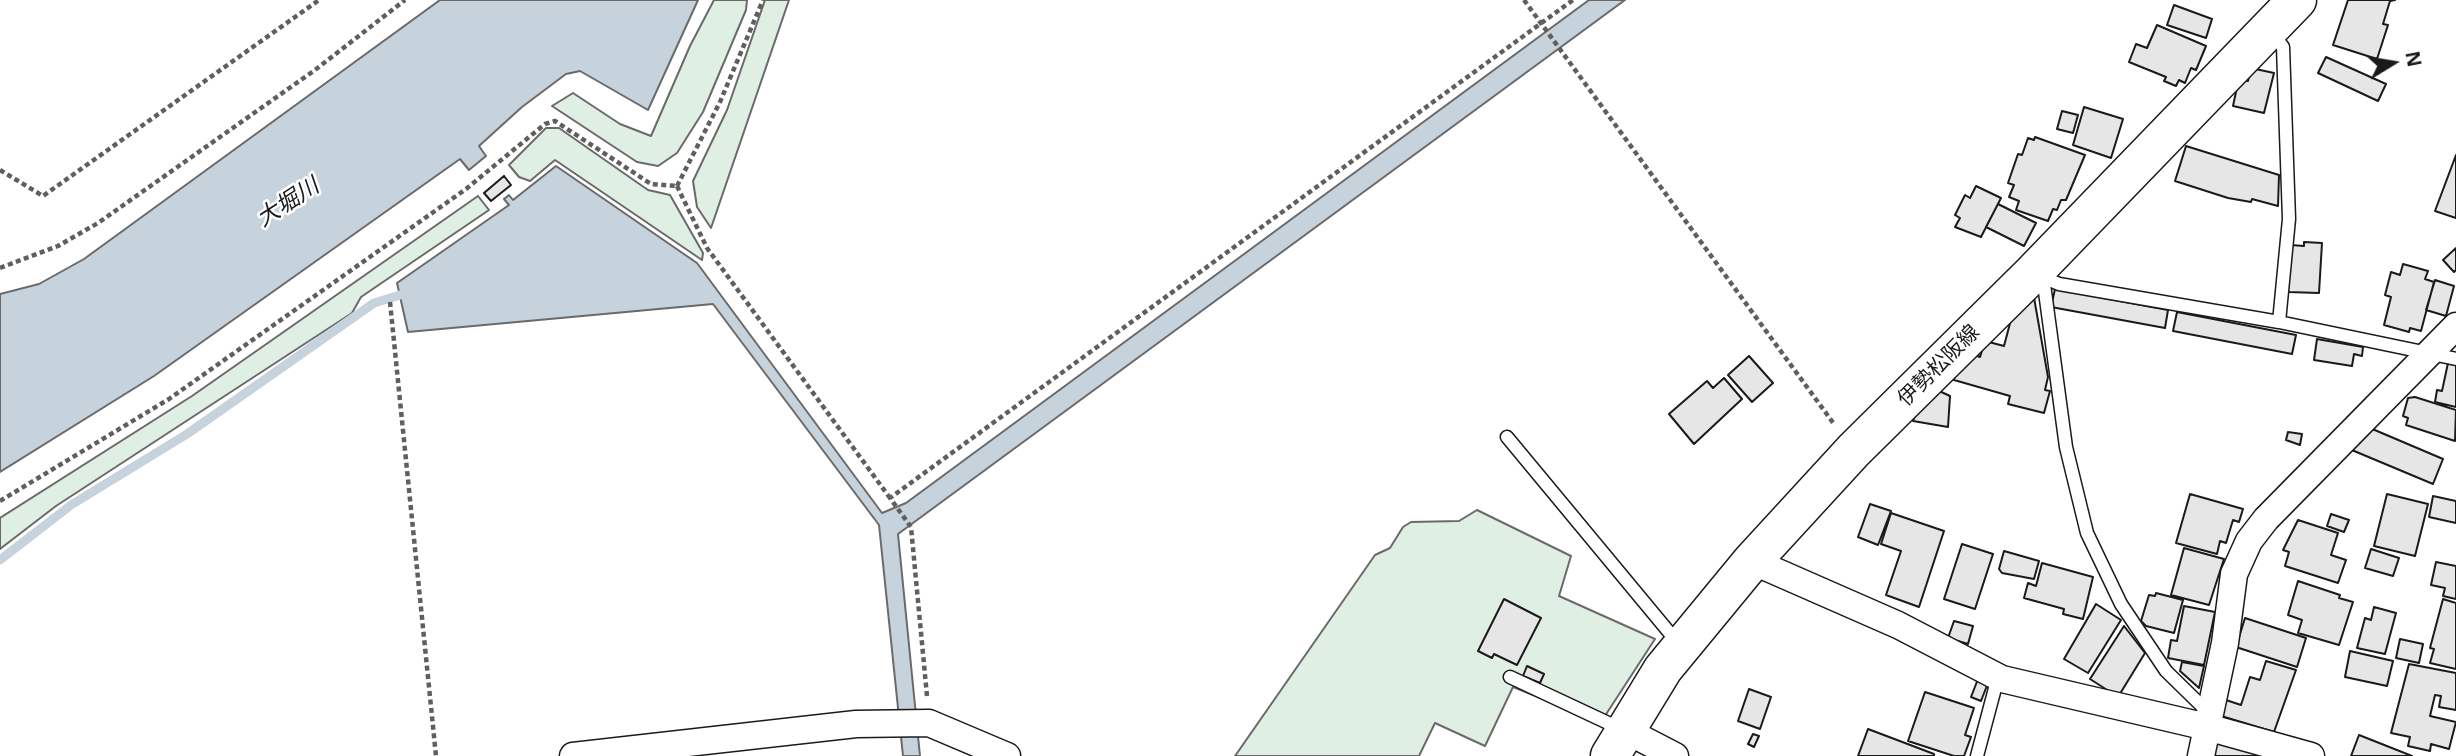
<!DOCTYPE html>
<meta charset="utf-8">
<style>
body{margin:0}
#map{position:relative;width:2456px;height:756px;overflow:hidden;background:#fff;font-family:"Noto Sans",sans-serif}
canvas{display:block}
.north{position:absolute;left:2358px;top:28px;width:70px;height:70px;-webkit-text-stroke:5px #fff;paint-order:stroke;rotate:79deg;font-size:19px;font-weight:700;line-height:28px;text-align:center;color:#1a1a1a}
.north::after{content:'';display:block;margin:auto;width:24px;height:32px;background:#1a1a1a;clip-path:polygon(50% 0,100% 100%,50% 72%,0 100%)}
</style>
<div id="map">
<canvas width="2456" height="756"></canvas>
<div class="north">N</div>
</div>
<script>
const ctx = document.querySelector('canvas').getContext('2d');
ctx.lineJoin = 'round';
function paint(path, color) { ctx.fillStyle = color; ctx.fill(path, 'evenodd'); }
const toPath = rows => new Path2D(rows.map(r => 'M' + r).join(''));
function trace(path, color, width, dash) { ctx.strokeStyle = color; ctx.lineWidth = width; ctx.lineCap = dash ? 'butt' : 'round'; ctx.setLineDash(dash || []); ctx.stroke(path); }
function write(font, color, halo, rows, align = 'center') {
  ctx.font = font + ' "Noto Sans","Noto Sans JP",sans-serif'; ctx.lineWidth = 5; ctx.setLineDash([]); ctx.textBaseline = 'middle'; ctx.strokeStyle = halo; ctx.fillStyle = color; for (const [text, x, y, turn = 0] of rows) {
    ctx.save(); ctx.translate(x, y); ctx.rotate((+turn || 0) * Math.PI / 180); ctx.textAlign = isNaN(turn) ? turn : align; if (halo) ctx.strokeText(text, 0, 0); ctx.fillText(text, 0, 0); ctx.restore();
  }
}
const green = toPath([
 [714,0,747,0,746,10,703,112,677,153,658,166,637,162,552,106,573,93,620,124,651,136,690,46,714,0],
 [765,0,789,0,711,228,697,207,693,181,727,110,765,0],
 [546,128,559,128,648,190,670,195,703,253,702,260,555,160,530,181,519,177,509,165,546,128],
 [478,196,489,210,361,297,352,313,56,506,0,549,0,518,192,396,478,196],
 [1477,510,1571,556,1559,596,1655,639,1601,722,1513,687,1485,746,1435,723,1419,756,1235,756,1375,555,1390,548,1403,527,1411,522,1459,521,1477,510]
]);
paint(green, '#e0efe3');
trace(green, '#6a6a6a', 2);
const water = toPath([
 [440,0,698,0,648,110,580,71,566,74,522,107,479,146,486,156,469,170,460,159,154,376,0,472,0,294,39,284,84,259,440,0],
 [1589,0,1625,0,898,534,920,756,903,756,879,525,713,304,408,332,397,283,509,205,504,199,509,195,513,200,556,166,697,263,882,513,906,503,1589,0]
]);
paint(water, '#c6d2dc');
trace(water, '#6a6a6a', 2);
trace(toPath([
 [0,560,71,505,187,434,374,303,400,295]
]), '#c6d2dc', 9);
const building = toPath([
 [2348,0,2395,0,2390,1,2383,24,2388,25,2377,59,2333,45,2348,0],
 [2174,5,2212,19,2206,38,2167,25,2174,5],
 [2157,25,2206,46,2196,70,2191,68,2185,83,2179,80,2176,86,2164,81,2166,77,2129,62,2136,44,2147,48,2157,25],
 [2326,57,2386,84,2378,101,2318,73,2326,57],
 [2251,68,2274,73,2264,113,2233,106,2239,78,2248,81,2251,68],
 [2084,107,2123,119,2111,158,2073,145,2084,107],
 [2062,111,2078,115,2073,133,2057,129,2062,111],
 [2035,137,2085,155,2066,200,2061,200,2057,210,2053,209,2048,221,2016,210,2019,201,2009,197,2014,185,2008,183,2018,154,2022,155,2028,138,2034,140,2035,137],
 [2186,146,2279,175,2278,206,2252,199,2251,202,2228,198,2175,181,2186,146],
 [2456,155,2456,218,2435,211,2456,155],
 [504,176,511,185,491,201,484,193,504,176],
 [1976,186,2001,198,1981,237,1955,227,1960,218,1955,215,1965,195,1970,198,1976,186],
 [1998,204,2036,223,2024,246,1986,227,1998,204],
 [2304,242,2322,243,2319,293,2288,292,2291,245,2304,246,2304,242],
 [2456,248,2456,270,2454,272,2443,260,2456,248],
 [2403,264,2428,271,2425,279,2434,282,2421,331,2410,328,2409,332,2384,325,2391,297,2385,295,2391,272,2400,275,2403,264],
 [2435,280,2454,286,2446,316,2426,310,2435,280],
 [2055,289,2168,310,2165,328,2051,307,2055,289],
 [2033,292,2048,377,2045,390,2050,391,2044,413,2008,404,2010,396,1954,380,1956,370,1972,354,1980,357,1985,341,2004,346,2013,312,2033,292],
 [2177,312,2296,335,2292,354,2173,331,2177,312],
 [2317,339,2363,347,2362,356,2354,354,2352,366,2314,360,2317,339],
 [1749,356,1773,383,1752,402,1728,375,1749,356],
 [2448,363,2456,365,2456,407,2435,402,2437,390,2442,391,2448,363],
 [1724,378,1742,399,1694,444,1669,414,1707,381,1713,388,1724,378],
 [1937,390,1950,396,1948,427,1913,421,1916,413,1937,390],
 [2415,397,2456,410,2455,441,2406,425,2408,418,2403,416,2408,398,2415,397],
 [2370,428,2443,459,2433,484,2347,448,2370,428],
 [2288,432,2302,434,2300,445,2286,440,2288,432],
 [2190,494,2243,509,2239,522,2233,520,2226,543,2220,541,2217,554,2176,543,2190,494],
 [2387,494,2428,504,2415,556,2374,546,2387,494],
 [2433,496,2456,501,2456,523,2429,517,2433,496],
 [1870,504,1891,511,1878,545,1858,537,1870,504],
 [1891,513,1944,531,1919,607,1886,595,1901,551,1881,544,1891,513],
 [2331,514,2349,520,2344,532,2327,526,2331,514],
 [2298,520,2338,533,2331,555,2346,560,2338,583,2285,566,2289,552,2283,550,2298,520],
 [1962,544,1993,554,1975,609,1944,599,1962,544],
 [2184,548,2224,559,2209,605,2171,595,2184,548],
 [2371,549,2399,558,2393,576,2365,568,2371,549],
 [2004,551,2039,561,2034,579,2002,573,1999,569,2004,551],
 [2436,562,2456,566,2456,599,2443,596,2445,588,2431,585,2436,562],
 [2042,563,2093,577,2083,619,2063,614,2064,609,2024,598,2028,583,2036,586,2042,563],
 [2298,581,2340,595,2339,598,2353,602,2339,645,2298,633,2302,620,2288,615,2298,581],
 [2156,593,2183,600,2174,633,2146,626,2141,621,2149,595,2155,596,2156,593],
 [1504,599,1541,618,1517,665,1494,654,1492,658,1478,651,1504,599],
 [2443,599,2456,603,2456,669,2430,663,2434,649,2430,648,2443,599],
 [2096,604,2121,620,2088,673,2064,659,2096,604],
 [2184,606,2215,612,2204,665,2168,658,2171,640,2177,641,2184,606],
 [2374,607,2396,613,2385,654,2357,648,2365,618,2371,620,2374,607],
 [2245,618,2306,638,2297,667,2236,647,2245,618],
 [1954,621,1973,626,1968,644,1948,638,1954,621],
 [2124,626,2145,653,2118,697,2090,679,2124,626],
 [2400,639,2423,644,2419,663,2396,658,2400,639],
 [2350,651,2393,661,2387,686,2345,677,2350,651],
 [2266,661,2296,670,2274,732,2218,715,2223,699,2241,705,2250,677,2260,680,2266,661],
 [2182,662,2204,666,2199,688,2180,671,2182,662],
 [2409,664,2456,673,2456,710,2439,707,2441,696,2435,695,2430,716,2456,722,2449,749,2431,744,2430,751,2408,746,2410,737,2391,733,2409,664],
 [1527,666,1544,674,1540,683,1523,676,1527,666],
 [1978,679,1988,683,1981,701,1971,697,1978,679],
 [1749,689,1771,697,1760,729,1738,721,1749,689],
 [1925,692,1974,708,1965,735,1971,737,1964,756,1954,756,1908,741,1925,692],
 [1868,729,1934,754,1934,756,1858,756,1868,729],
 [1753,734,1759,736,1754,747,1748,744,1753,734],
 [2359,735,2412,756,2351,756,2359,735],
 [2216,736,2263,756,2212,756,2216,736]
]);
paint(building, '#e6e6e6');
trace(building, '#1a1a1a', 2);
const lane = toPath([
 [2272,33,2283,47,2289,219,2279,322],
 [2038,275,2059,284,2279,322,2456,359],
 [2043,277,2066,447,2087,533,2121,604,2166,671,2210,714],
 [1507,437,1678,643],
 [1510,677,1621,729],
 [1977,756,1998,677]
]);
const street = toPath([
 [1752,561,1898,625,2002,679,2207,727,2311,756],
 [1625,730,1675,756],
 [573,756,856,724,929,723,1007,756],
 [2201,756,2225,643,2234,574,2249,541,2266,519,2456,326]
]);
const primary = toPath([
 [1610,756,1663,669,1752,561,1854,450,2033,273,2297,0]
]);
trace(lane, '#1a1a1a', 15);
trace(street, '#1a1a1a', 29);
trace(primary, '#1a1a1a', 41);
trace(toPath([
 [1524,0,1834,424],
 [0,170,43,196,319,0],
 [677,186,707,248,890,498],
 [677,186,720,102,763,0],
 [0,268,58,246,98,223,315,70,405,0],
 [390,302,436,756],
 [0,501,169,399,466,189,545,124,555,121,651,184,677,186],
 [927,696,911,527,890,498,1573,0]
]), '#5f5f5f', 4.5, [5, 3.5]);
trace(lane, '#fff', 12);
trace(street, '#fff', 26);
trace(primary, '#fff', 38);
write('21px', '#1a1a1a', '#fff', [
 ["伊勢松阪線",1939,366,-45]
]);
write('italic 23px', '#1a1a1a', '#fff', [
 ["大堀川",288,203,-33]
]);
</script>
